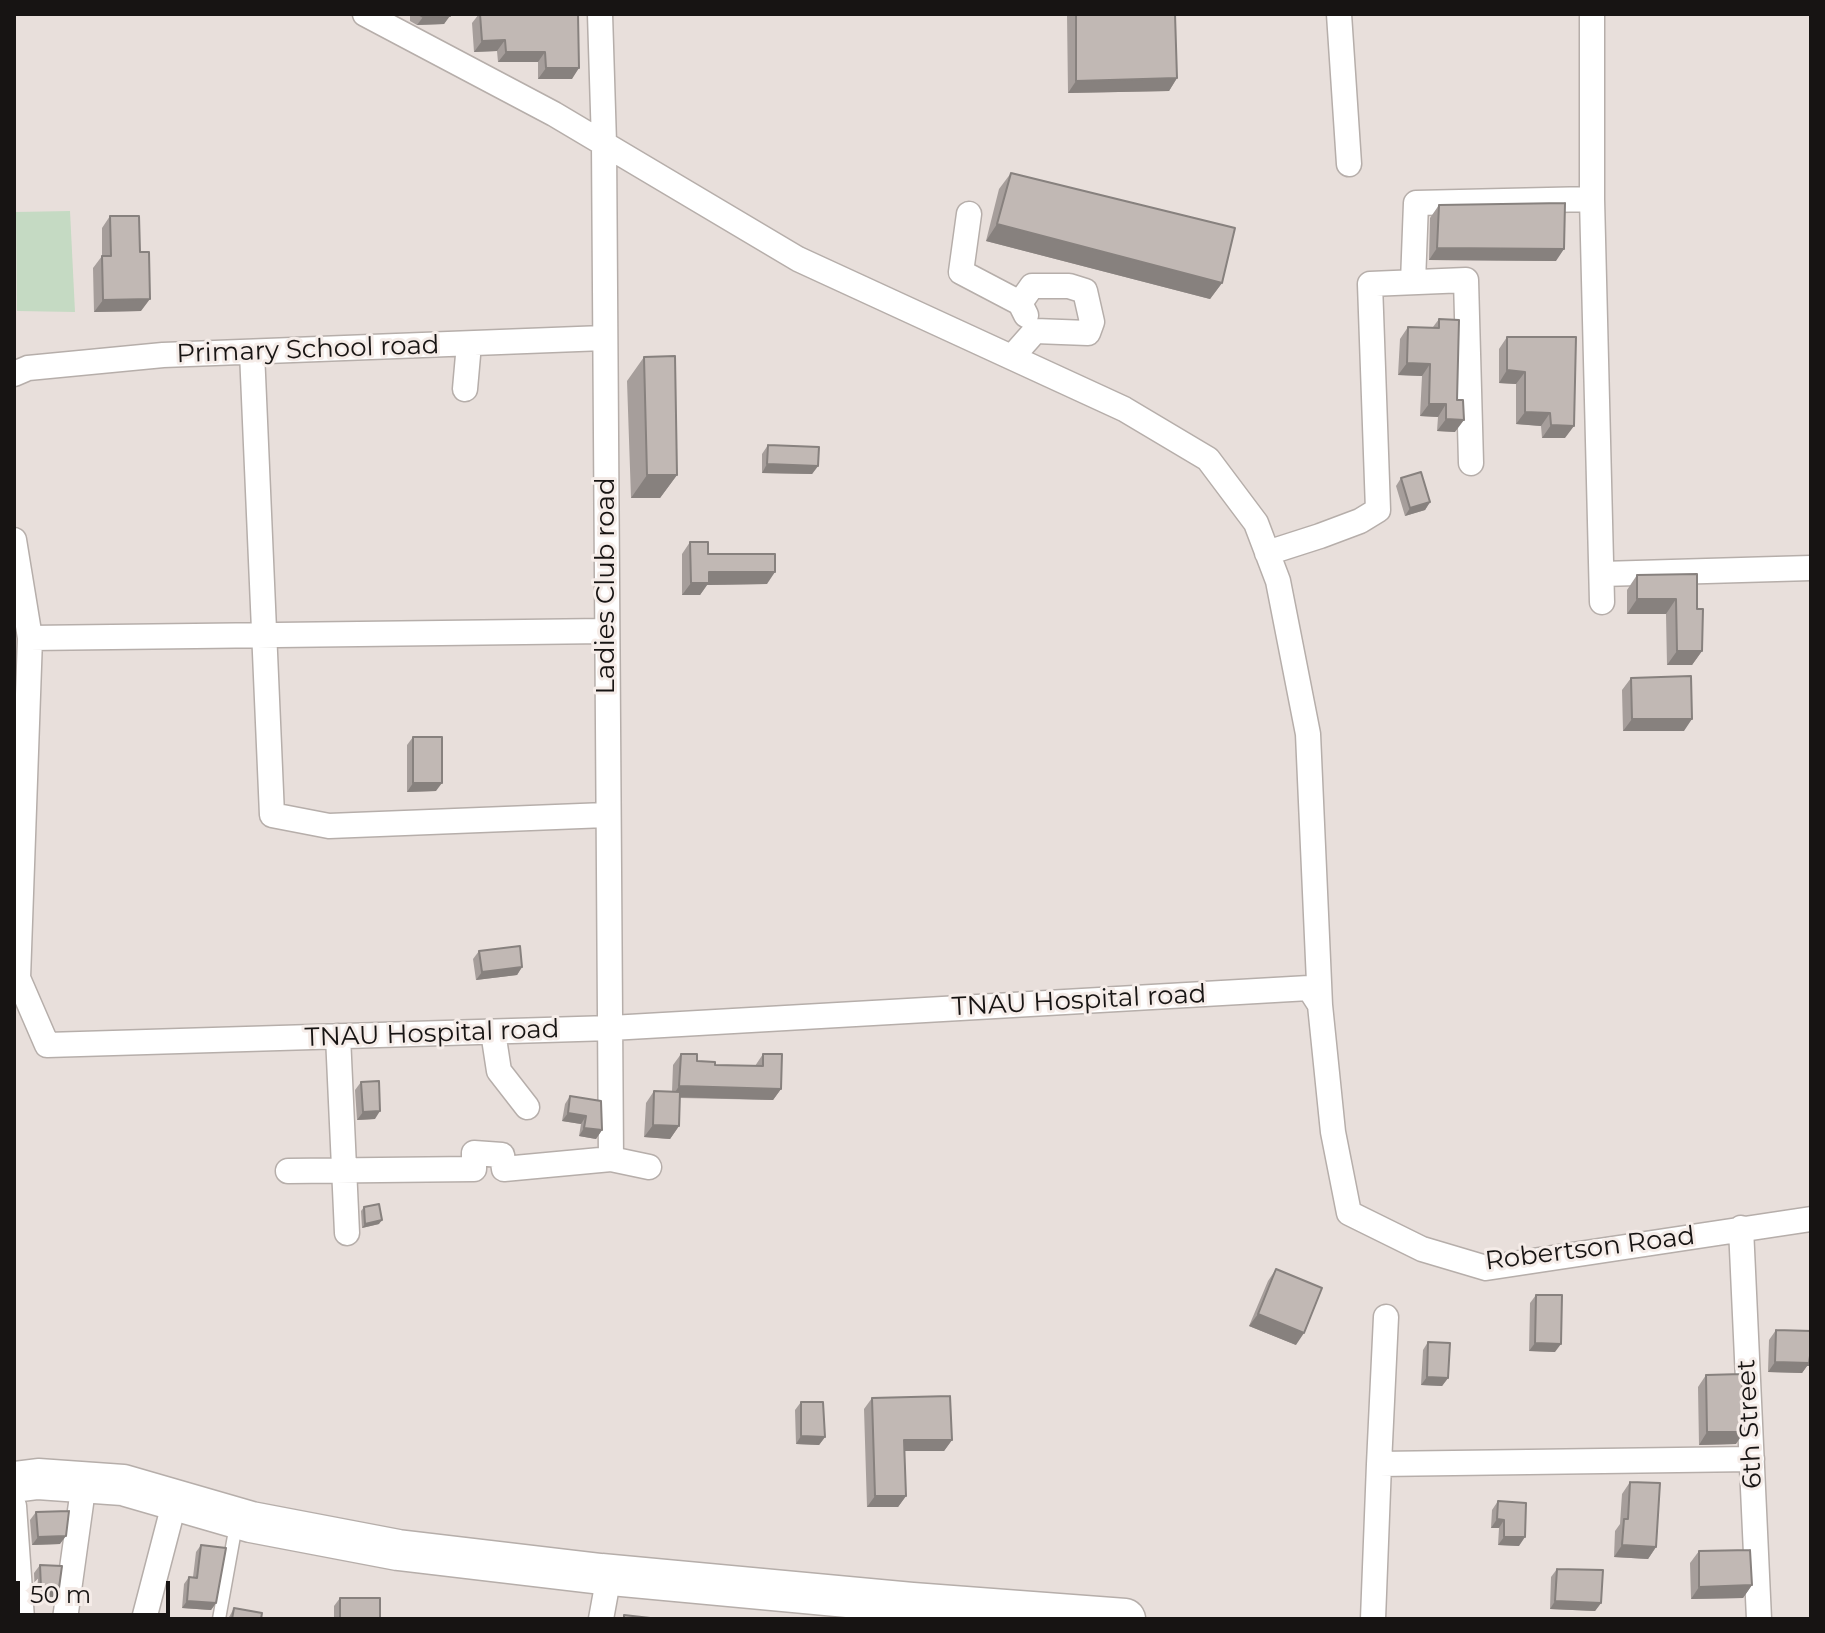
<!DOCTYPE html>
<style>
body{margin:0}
#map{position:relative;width:1825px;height:1633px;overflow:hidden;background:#e8dfdb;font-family:Montserrat,sans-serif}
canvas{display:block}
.frame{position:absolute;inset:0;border:16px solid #171413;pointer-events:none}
.scale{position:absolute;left:16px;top:1581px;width:154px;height:36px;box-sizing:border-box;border:4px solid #171413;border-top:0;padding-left:10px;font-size:24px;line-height:28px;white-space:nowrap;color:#171413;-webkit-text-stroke:6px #f5ece8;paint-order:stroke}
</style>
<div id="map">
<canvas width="1825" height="1633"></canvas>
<div class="frame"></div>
<div class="scale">50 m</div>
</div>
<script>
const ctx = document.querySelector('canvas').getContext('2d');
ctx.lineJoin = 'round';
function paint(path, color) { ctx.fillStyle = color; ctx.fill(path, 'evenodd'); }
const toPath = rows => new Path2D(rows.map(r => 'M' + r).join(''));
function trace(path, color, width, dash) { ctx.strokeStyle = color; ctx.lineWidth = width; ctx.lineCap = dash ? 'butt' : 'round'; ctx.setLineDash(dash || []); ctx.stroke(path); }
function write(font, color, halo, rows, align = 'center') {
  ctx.font = font + ' Montserrat,sans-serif'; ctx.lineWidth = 6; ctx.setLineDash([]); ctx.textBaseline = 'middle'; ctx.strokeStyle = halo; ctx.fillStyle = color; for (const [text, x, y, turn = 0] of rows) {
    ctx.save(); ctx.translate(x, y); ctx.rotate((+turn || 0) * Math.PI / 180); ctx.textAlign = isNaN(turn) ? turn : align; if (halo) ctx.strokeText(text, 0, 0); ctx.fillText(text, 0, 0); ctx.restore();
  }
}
paint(toPath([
 [70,211,75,312,17,311,16,212]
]), '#c5dac3');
const service = toPath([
 [219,1619,236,1525]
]);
const minor = toPath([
 [365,14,554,114,798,259,1124,409,1208,459,1256,523,1278,581,1308,734,1320,1005,1333,1132,1349,1213,1422,1249,1486,1268,1811,1219],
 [600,14,604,143,611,1159],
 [1339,14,1349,164],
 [1592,14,1592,199,1602,602],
 [969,214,961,272,1020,303,1026,315],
 [1413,282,1416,203,1592,199],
 [252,352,272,815,329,826,606,815],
 [1012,357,1035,331,1088,333,1092,322,1085,291,1069,286,1032,286,1020,303],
 [14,374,28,368,163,355,604,338],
 [465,389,469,344],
 [14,540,30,638,18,978,47,1045,611,1028,1309,988,1320,1005],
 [1267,553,1320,536,1360,521,1378,510,1370,284,1466,280,1471,463],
 [1602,574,1811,568],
 [30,638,606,631],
 [493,1032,499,1071,527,1107],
 [338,1036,347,1233],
 [288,1171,474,1169,474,1153,502,1155,504,1169,611,1159,649,1167],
 [1741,1228,1759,1619],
 [1379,1464,1386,1317],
 [14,1506,22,1619],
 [65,1619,84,1482],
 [144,1619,175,1500],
 [601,1619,609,1575],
 [1373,1619,1379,1464,1752,1459]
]);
const primary = toPath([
 [14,1482,38,1479,123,1485,251,1522,398,1550,601,1574,912,1603,1125,1619]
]);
trace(service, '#b6aeaa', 15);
trace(minor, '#b6aeaa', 27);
trace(primary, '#b6aeaa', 43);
trace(service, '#fff', 12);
trace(minor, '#fff', 24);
trace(primary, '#fff', 40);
paint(toPath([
 [410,14,450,14,444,24,417,25,410,21],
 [479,14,578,14,572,79,538,79,538,62,498,62,497,51,474,52,472,23],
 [1067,14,1175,14,1177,78,1169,91,1068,93],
 [1011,173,1222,283,1210,299,986,241,999,189],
 [1439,205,1556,261,1429,260,1430,218],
 [110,216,141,311,94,312,93,268,102,256,102,228],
 [1439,319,1455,432,1437,431,1438,417,1420,416,1422,376,1398,375,1400,339,1408,327,1433,327],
 [1507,337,1565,438,1542,438,1541,426,1516,424,1516,384,1499,383,1499,349],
 [644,357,677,475,660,498,631,498,627,381],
 [768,445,818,466,812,474,762,473,762,454],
 [1401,478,1430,502,1425,510,1405,516,1396,486],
 [690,542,708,554,767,584,707,585,700,595,682,595,682,554],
 [1637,575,1697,609,1702,651,1692,665,1667,665,1666,614,1627,614,1627,590],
 [1631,678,1684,731,1623,731,1622,690],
 [413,737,436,791,407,792,407,745],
 [479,951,522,967,517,975,476,980,473,959],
 [681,1054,697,1061,715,1065,755,1066,763,1054,781,1089,773,1100,680,1098,679,1126,670,1139,644,1137,646,1103,654,1091,672,1092,673,1065],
 [361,1082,375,1119,357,1120,355,1090],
 [570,1096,602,1130,596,1139,579,1136,581,1124,562,1121,565,1104],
 [364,1207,379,1224,362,1228,361,1211],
 [1276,1269,1296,1345,1249,1326,1268,1281],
 [1536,1295,1555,1352,1529,1351,1530,1303],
 [1776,1330,1811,1366,1807,1366,1802,1373,1768,1372,1769,1340],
 [1428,1342,1448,1378,1442,1386,1421,1385,1423,1350],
 [1706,1375,1736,1444,1699,1445,1698,1387],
 [872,1398,952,1440,944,1451,904,1451,906,1496,898,1507,867,1507,864,1409],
 [801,1402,825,1437,819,1445,796,1444,795,1410],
 [1630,1482,1656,1547,1648,1559,1614,1557,1615,1531,1620,1524,1622,1494],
 [1498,1501,1519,1546,1498,1545,1499,1528,1491,1528,1492,1510],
 [36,1512,60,1544,32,1545,30,1520],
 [201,1545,216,1603,211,1610,182,1608,184,1584,189,1577,193,1577,196,1552],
 [1699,1551,1752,1585,1743,1598,1691,1599,1690,1563],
 [40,1565,53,1597,35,1596,34,1573],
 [1557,1569,1601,1603,1595,1611,1550,1609,1551,1577],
 [340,1598,380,1619,334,1619,334,1606],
 [234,1608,261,1619,228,1619]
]), '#a69e9b');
paint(toPath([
 [450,16,444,24,417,25,423,17],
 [505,40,497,51,474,52,482,41],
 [506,52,545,52,538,62,498,62],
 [546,68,579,68,572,79,538,79],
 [1177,78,1169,91,1068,93,1076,81],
 [997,224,1222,283,1210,299,986,241],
 [1437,248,1564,249,1556,261,1429,260],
 [150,299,141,311,94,312,103,300],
 [1407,363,1430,364,1422,376,1398,375],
 [1507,370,1525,372,1516,384,1499,383],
 [1429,404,1446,404,1438,417,1420,416],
 [1525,412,1550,413,1541,426,1516,424],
 [1446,419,1464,420,1455,432,1437,431],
 [1551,425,1574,426,1565,438,1542,438],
 [767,464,818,466,812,474,762,473],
 [647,475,677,475,660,498,631,498],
 [1430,502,1425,510,1405,516,1410,508],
 [709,572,775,572,767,584,707,585,700,595,682,595,691,583],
 [1637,599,1676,599,1666,614,1627,614],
 [1677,651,1702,651,1692,665,1667,665],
 [1632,719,1692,719,1684,731,1623,731],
 [413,783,442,783,436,791,407,792],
 [522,967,517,975,476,980,482,972],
 [679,1086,781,1089,773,1100,672,1097],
 [380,1111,375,1119,357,1120,363,1112],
 [568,1113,586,1116,581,1124,562,1121],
 [653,1125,679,1126,670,1139,644,1137],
 [584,1128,602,1130,596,1139,579,1136],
 [382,1220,379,1224,362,1228,365,1224],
 [1258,1314,1304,1333,1296,1345,1249,1326],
 [1535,1343,1561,1344,1555,1352,1529,1351],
 [1810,1356,1811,1356,1811,1366,1807,1366,1802,1373,1768,1372,1775,1362],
 [1427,1377,1448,1378,1442,1386,1421,1385],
 [1707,1432,1744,1432,1736,1444,1699,1445],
 [801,1436,825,1437,819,1445,796,1444],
 [904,1440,952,1440,944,1451,896,1451],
 [875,1496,906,1496,898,1507,867,1507],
 [1497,1519,1504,1520,1499,1528,1491,1528],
 [66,1536,60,1544,32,1545,38,1537],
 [1504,1537,1525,1537,1519,1546,1498,1545],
 [1622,1545,1656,1547,1648,1559,1614,1557],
 [1752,1585,1743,1598,1691,1599,1699,1587],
 [41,1588,59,1588,53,1597,35,1596],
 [187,1601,216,1603,211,1610,182,1608],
 [1555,1601,1601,1603,1595,1611,1550,1609]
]), '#87817e');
const building = toPath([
 [418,14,450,14,450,16,423,17,418,14],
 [480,14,578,14,579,68,546,68,545,52,506,52,505,40,482,41,480,14],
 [1076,14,1175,14,1177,78,1076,81,1076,14],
 [1011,173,1235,228,1222,283,997,224,1011,173],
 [1565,203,1564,249,1437,248,1439,205,1565,203],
 [110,216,139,216,140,252,149,252,150,299,103,300,102,256,111,256,110,216],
 [1439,319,1459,320,1457,400,1463,400,1464,420,1446,419,1446,404,1429,404,1430,364,1407,363,1408,327,1439,328,1439,319],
 [1507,337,1576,337,1574,426,1551,425,1550,413,1525,412,1525,372,1507,370,1507,337],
 [675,356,677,475,647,475,644,357,675,356],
 [768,445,819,447,818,466,767,464,768,445],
 [1421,472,1430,502,1410,508,1401,478,1421,472],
 [690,542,708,542,708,554,775,554,775,572,709,572,709,583,691,583,690,542],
 [1697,574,1697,609,1703,609,1702,651,1677,651,1676,599,1637,599,1637,575,1697,574],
 [1691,676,1692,719,1632,719,1631,678,1691,676],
 [413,737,442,737,442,783,413,783,413,737],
 [520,946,522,967,482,972,479,951,520,946],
 [681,1054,697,1054,697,1061,715,1062,715,1065,763,1066,763,1054,782,1054,781,1089,679,1086,681,1054],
 [379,1081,380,1111,363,1112,361,1082,379,1081],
 [654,1091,680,1092,679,1126,653,1125,654,1091],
 [570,1096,601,1101,602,1130,584,1128,586,1116,568,1113,570,1096],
 [379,1204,382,1220,365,1224,364,1207,379,1204],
 [1276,1269,1322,1288,1304,1333,1258,1314,1276,1269],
 [1536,1295,1562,1295,1561,1344,1535,1343,1536,1295],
 [1776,1330,1811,1331,1811,1356,1810,1356,1809,1363,1775,1362,1776,1330],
 [1428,1342,1450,1343,1448,1378,1427,1377,1428,1342],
 [1742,1374,1744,1432,1707,1432,1706,1375,1742,1374],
 [950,1396,952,1440,904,1440,906,1496,875,1496,872,1398,950,1396],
 [801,1402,823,1402,825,1437,801,1436,801,1402],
 [1630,1482,1660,1483,1656,1547,1622,1545,1624,1519,1628,1519,1630,1482],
 [1498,1501,1526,1503,1525,1537,1504,1537,1504,1520,1497,1519,1498,1501],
 [69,1511,66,1536,38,1537,36,1512,69,1511],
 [201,1545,226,1548,216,1603,187,1601,189,1577,197,1578,201,1545],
 [1750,1550,1752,1585,1699,1587,1699,1551,1750,1550],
 [40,1565,62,1566,59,1588,41,1588,40,1565],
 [1557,1569,1603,1570,1601,1603,1555,1601,1557,1569],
 [340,1598,380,1598,380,1619,340,1619,340,1598],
 [234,1608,262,1613,261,1619,232,1619,234,1608],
 [624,1615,659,1619,624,1619,624,1615]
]);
paint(building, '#c1b8b4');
trace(building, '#87817e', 2);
write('26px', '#171413', '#f5ece8', [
 ["Primary School road",308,350,-2],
 ["Ladies Club road",606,586,-90],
 ["TNAU Hospital road",1079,1001,-3],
 ["TNAU Hospital road",432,1034,-2],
 ["Robertson Road",1590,1249,-7],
 ["6th Street",1750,1424,-93]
]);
</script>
